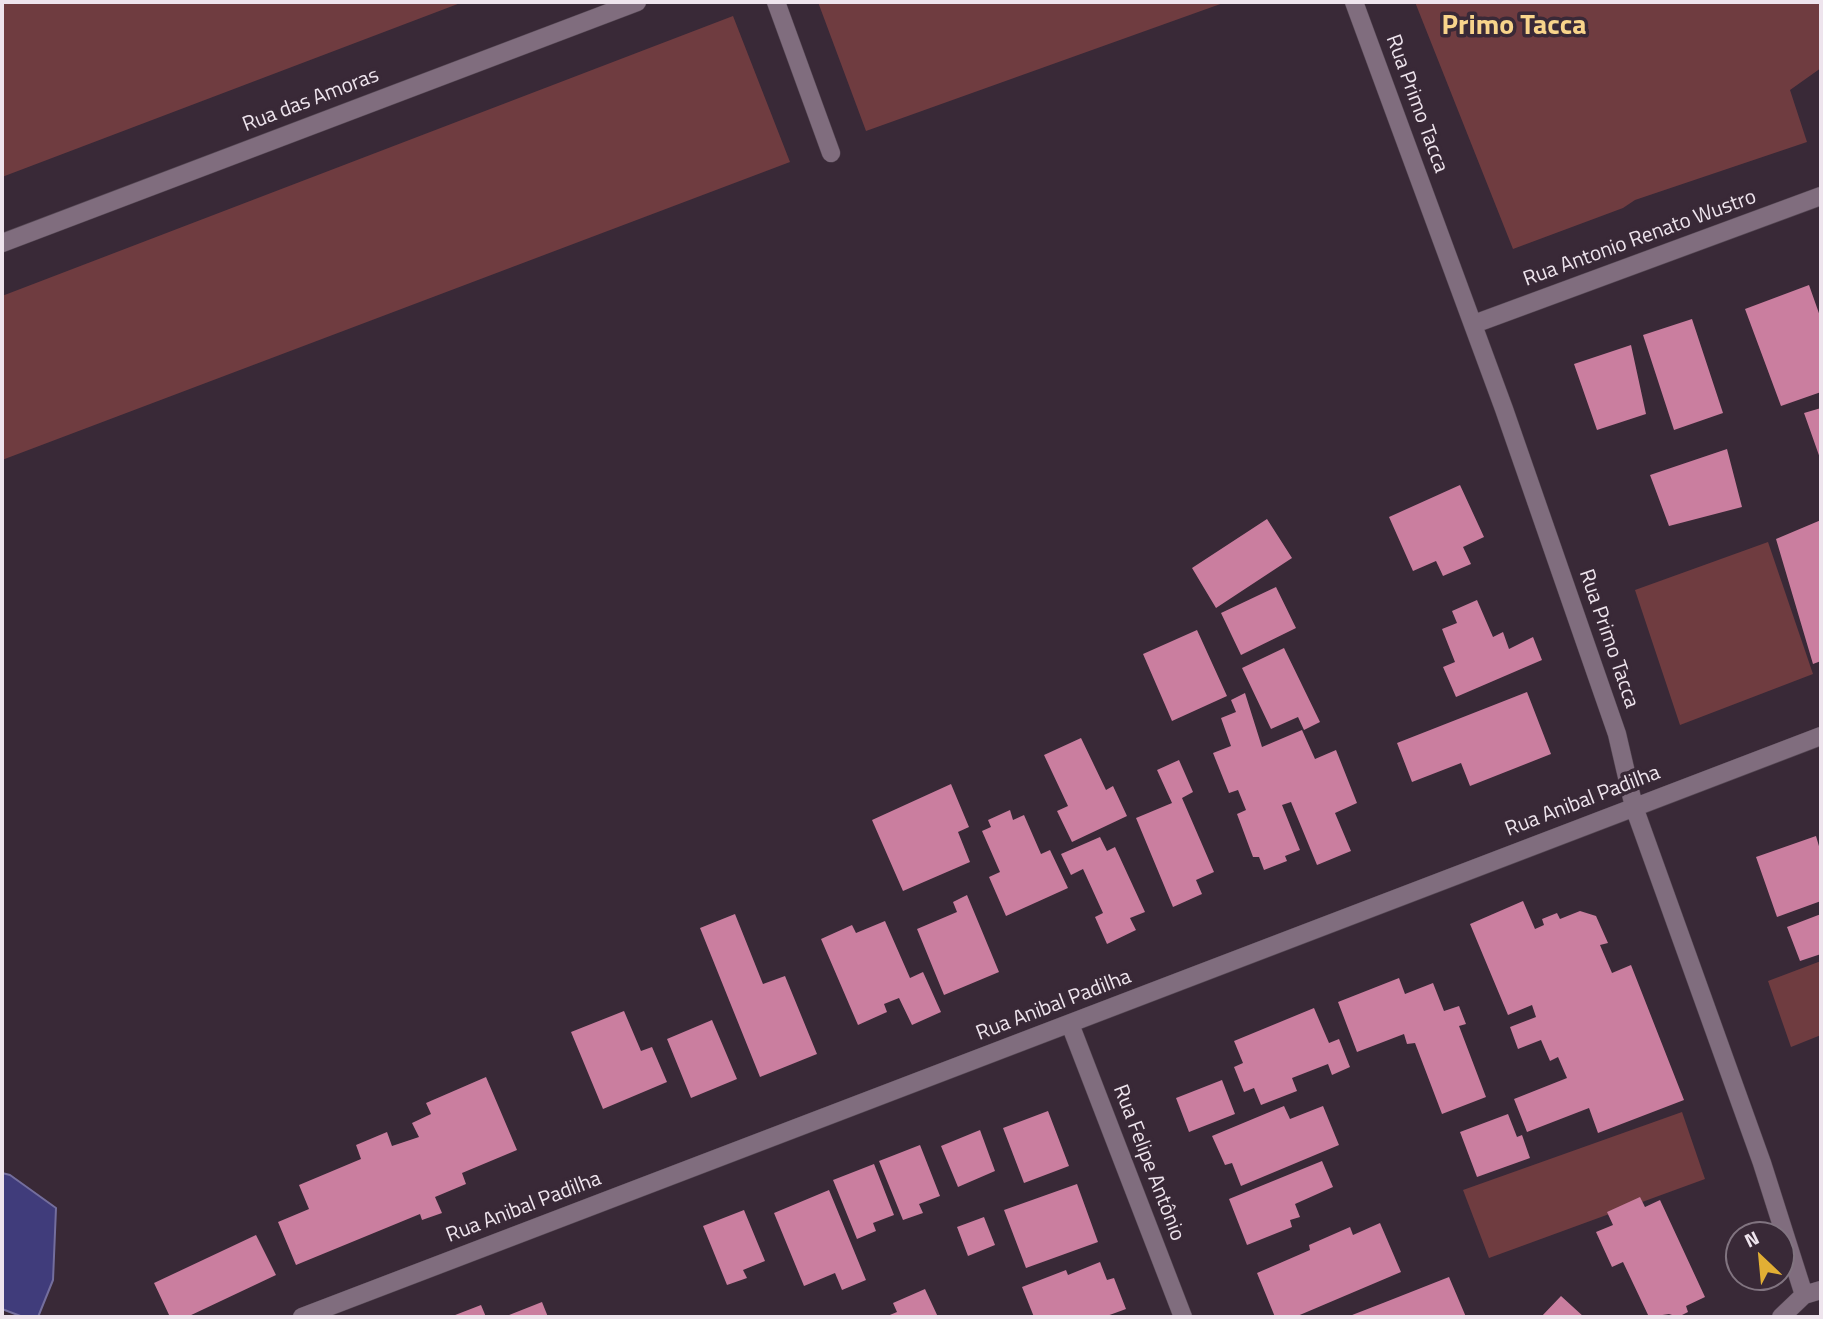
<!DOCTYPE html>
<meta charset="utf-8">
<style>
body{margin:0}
#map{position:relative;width:1823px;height:1319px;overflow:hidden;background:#392937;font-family:"Titillium Web",sans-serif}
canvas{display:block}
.frame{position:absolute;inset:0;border:4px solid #eee4ed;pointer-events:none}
.north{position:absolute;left:1725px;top:1221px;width:70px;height:70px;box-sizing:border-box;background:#392937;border:2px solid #817480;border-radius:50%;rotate:334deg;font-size:19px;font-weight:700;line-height:28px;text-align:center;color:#eee4ed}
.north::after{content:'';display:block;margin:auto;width:24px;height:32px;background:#e2af34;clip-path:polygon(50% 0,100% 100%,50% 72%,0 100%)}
</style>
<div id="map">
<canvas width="1823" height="1319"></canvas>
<div class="frame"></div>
<div class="north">N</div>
</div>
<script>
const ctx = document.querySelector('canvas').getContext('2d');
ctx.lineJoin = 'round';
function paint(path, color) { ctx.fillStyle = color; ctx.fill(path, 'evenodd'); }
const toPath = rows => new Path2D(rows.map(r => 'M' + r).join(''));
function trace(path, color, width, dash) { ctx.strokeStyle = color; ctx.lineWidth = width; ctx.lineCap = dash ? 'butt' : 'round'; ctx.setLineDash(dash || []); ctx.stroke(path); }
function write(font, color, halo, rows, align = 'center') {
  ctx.font = font + ' "Titillium Web",sans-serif'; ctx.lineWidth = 7; ctx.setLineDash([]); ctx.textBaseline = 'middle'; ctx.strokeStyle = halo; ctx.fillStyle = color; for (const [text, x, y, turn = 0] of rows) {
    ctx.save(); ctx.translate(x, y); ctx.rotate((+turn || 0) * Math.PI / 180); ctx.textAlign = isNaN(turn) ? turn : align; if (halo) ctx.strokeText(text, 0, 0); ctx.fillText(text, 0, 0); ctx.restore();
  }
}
paint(toPath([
 [2,2,463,2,2,177],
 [818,2,1226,2,866,131],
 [1415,2,1821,2,1821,68,1790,90,1807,142,1635,200,1623,208,1513,249],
 [733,16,790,162,2,460,2,296],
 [1768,542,1813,674,1680,725,1635,590],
 [1821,961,1821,1035,1791,1047,1768,981],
 [1682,1112,1705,1179,1489,1258,1463,1190]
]), '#6f3c40');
const water = toPath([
 [2,1173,10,1175,56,1208,53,1280,38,1317,23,1317,2,1309,2,1173]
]);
paint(water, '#403c7b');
trace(water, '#746e9d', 2);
paint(toPath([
 [1809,285,1821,319,1821,392,1781,406,1745,309],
 [1692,319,1723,413,1674,430,1643,335],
 [1631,345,1646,414,1597,430,1574,364],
 [1821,408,1821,461,1804,413],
 [1727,449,1742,507,1669,526,1650,475],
 [1460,485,1484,537,1463,547,1471,564,1443,576,1436,561,1413,571,1389,517],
 [1267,519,1292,558,1216,608,1192,568],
 [1821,520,1821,661,1813,664,1776,539],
 [1276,587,1296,628,1241,655,1221,613],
 [1477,600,1493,637,1503,632,1509,649,1533,637,1542,660,1456,697,1443,667,1455,662,1442,629,1457,623,1452,611],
 [1197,630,1227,696,1172,721,1143,654],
 [1284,648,1320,722,1304,730,1298,717,1271,729,1242,668],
 [1527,692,1551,754,1470,786,1461,763,1412,782,1397,743],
 [1245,693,1262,747,1302,730,1315,759,1336,750,1357,803,1335,813,1351,851,1317,865,1291,802,1282,805,1300,850,1285,856,1287,861,1264,870,1259,857,1253,857,1237,814,1246,810,1238,790,1229,793,1213,753,1231,746,1221,718,1236,712,1231,700],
 [1081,738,1106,790,1113,786,1127,816,1072,842,1057,811,1068,806,1044,755],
 [1179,760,1193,792,1182,798,1214,872,1196,880,1202,894,1173,907,1136,818,1172,803,1157,770],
 [951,784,969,827,958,832,970,862,903,891,872,820],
 [1010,810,1013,820,1024,815,1041,854,1050,850,1068,888,1006,916,989,877,1000,872,982,831,991,827,988,820],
 [1816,836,1821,853,1821,901,1777,917,1756,857],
 [1100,837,1107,851,1115,847,1145,912,1130,918,1136,930,1107,944,1095,917,1103,913,1083,869,1071,875,1061,854],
 [967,895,999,972,944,995,917,929,957,912,953,902],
 [1523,901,1535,929,1544,925,1542,919,1557,913,1560,919,1580,911,1596,916,1608,943,1600,945,1612,973,1631,965,1684,1100,1598,1133,1589,1108,1527,1132,1514,1099,1567,1078,1558,1057,1550,1061,1541,1040,1518,1049,1510,1027,1536,1017,1532,1005,1508,1015,1470,924],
 [735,914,763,984,785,976,817,1054,760,1077,700,928],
 [1821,914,1821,954,1800,961,1787,927],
 [885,921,910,978,923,972,941,1012,912,1025,899,998,884,1004,887,1012,858,1025,821,939,852,925,856,933],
 [1399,978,1405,994,1433,983,1444,1011,1459,1006,1466,1024,1459,1026,1486,1097,1442,1114,1415,1043,1407,1044,1404,1034,1357,1052,1338,1002],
 [1314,1008,1329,1043,1339,1039,1350,1067,1332,1075,1328,1064,1292,1078,1297,1091,1261,1105,1254,1088,1244,1092,1234,1067,1243,1063,1234,1041],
 [624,1011,641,1051,652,1047,667,1082,603,1109,571,1032],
 [712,1020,737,1079,691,1098,667,1039],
 [486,1077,517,1150,462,1173,466,1184,435,1197,442,1213,422,1220,420,1214,296,1265,278,1222,309,1209,299,1185,361,1159,356,1145,387,1132,392,1146,419,1137,412,1123,431,1114,426,1103],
 [1222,1080,1235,1114,1189,1132,1176,1098],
 [1284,1106,1290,1119,1323,1106,1339,1145,1241,1186,1232,1163,1225,1165,1212,1136],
 [1048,1111,1069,1166,1024,1183,1003,1128],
 [1508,1114,1517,1137,1522,1135,1530,1158,1477,1177,1460,1132],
 [980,1130,995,1171,958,1187,941,1146],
 [920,1145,940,1196,919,1204,923,1213,903,1220,879,1161],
 [1322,1161,1333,1187,1295,1204,1300,1217,1290,1220,1292,1227,1247,1245,1229,1199],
 [874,1164,894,1215,873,1223,876,1231,857,1239,833,1180],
 [1077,1184,1098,1242,1026,1268,1004,1210],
 [829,1190,866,1280,842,1290,835,1273,804,1286,774,1213],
 [1640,1197,1645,1207,1660,1200,1705,1297,1686,1306,1688,1312,1678,1317,1669,1314,1649,1317,1623,1262,1612,1267,1596,1232,1613,1225,1607,1212],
 [744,1210,765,1261,743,1270,747,1278,727,1285,703,1226],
 [984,1217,995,1245,968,1256,957,1227],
 [1380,1223,1401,1272,1295,1317,1275,1317,1257,1273,1310,1250,1309,1245,1350,1227,1353,1235],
 [256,1235,276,1275,187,1317,170,1317,154,1283],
 [1100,1262,1107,1280,1114,1278,1126,1309,1104,1317,1034,1317,1022,1287,1066,1270,1068,1275],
 [1449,1277,1466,1317,1347,1317,1383,1303],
 [925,1289,938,1317,885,1317,897,1312,893,1303],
 [1561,1296,1584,1317,1541,1317],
 [542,1302,548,1317,504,1317],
 [481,1305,486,1317,450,1317]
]), '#ca7e9f');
const minor = toPath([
 [776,2,831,153],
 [1354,2,1504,409,1617,734,1634,807,1762,1163,1804,1295],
 [2,243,637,2],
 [1474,324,1821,196],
 [1070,1024,1183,1317],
 [302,1317,1821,736],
 [1781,1317,1804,1295,1821,1290]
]);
trace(minor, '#564955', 19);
trace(minor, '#806d7e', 18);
write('21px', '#eee4ed', '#392937', [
 ["Rua das Amoras",311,101,-21],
 ["Rua Primo Tacca",1416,104,70],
 ["Rua Antonio Renato Wustro",1640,239,-20],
 ["Rua Primo Tacca",1608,639,71],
 ["Rua Anibal Padilha",1583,802,-21],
 ["Rua Anibal Padilha",1054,1006,-21],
 ["Rua Felipe Antônio",1148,1163,69],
 ["Rua Anibal Padilha",524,1208,-21]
]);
write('bold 28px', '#f8d48b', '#392937', [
 ["Primo Tacca",1514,27]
]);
</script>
